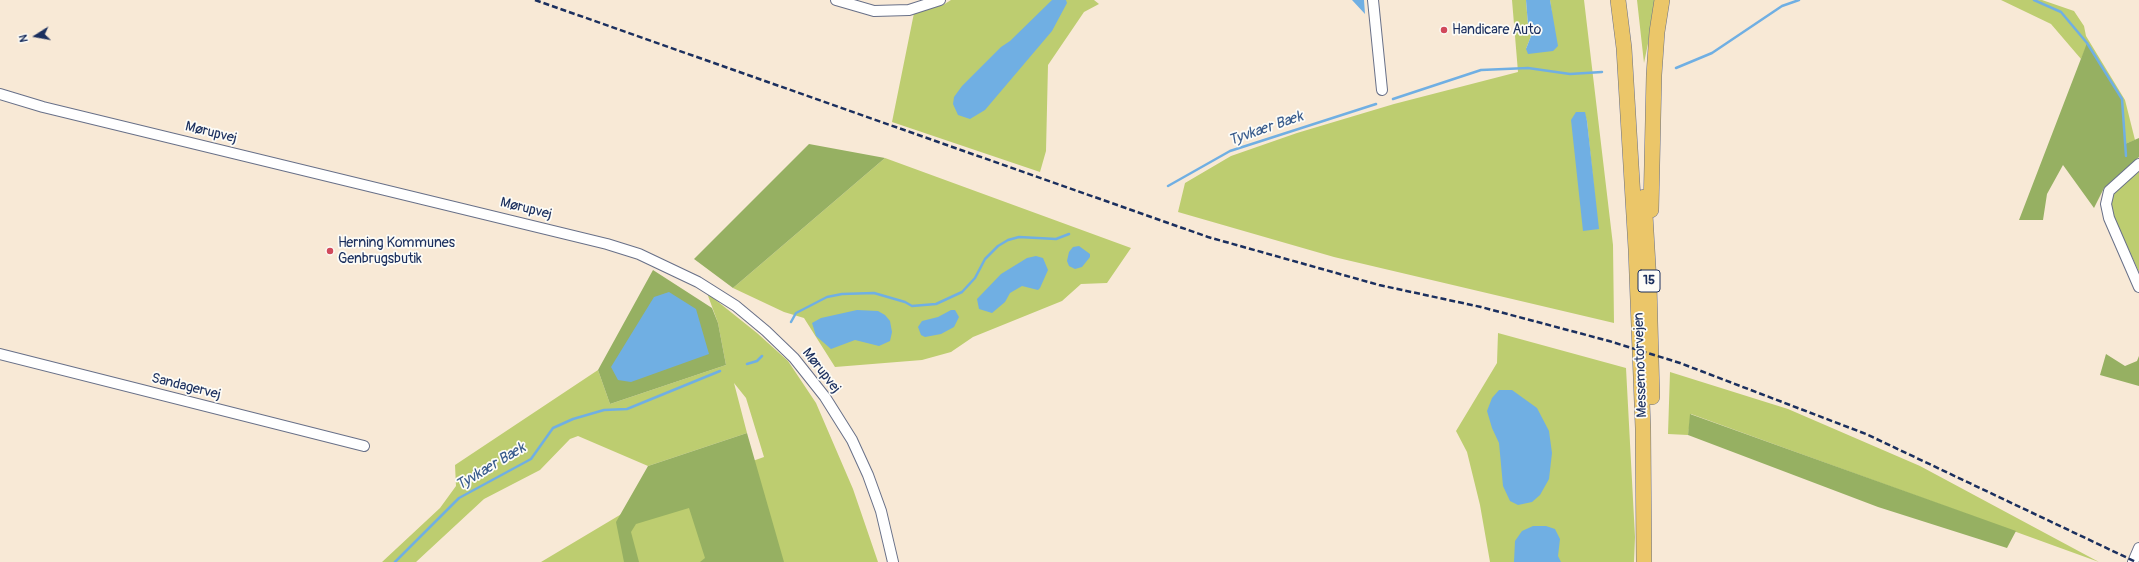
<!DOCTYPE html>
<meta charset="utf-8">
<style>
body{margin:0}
#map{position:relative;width:2139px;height:562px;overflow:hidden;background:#f8e9d6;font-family:Pangolin,sans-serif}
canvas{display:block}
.north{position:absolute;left:16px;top:16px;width:40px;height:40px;-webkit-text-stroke:3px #fdfcf7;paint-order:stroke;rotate:259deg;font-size:11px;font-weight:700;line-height:16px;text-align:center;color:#1b2f5e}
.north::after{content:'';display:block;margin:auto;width:14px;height:18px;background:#1b2f5e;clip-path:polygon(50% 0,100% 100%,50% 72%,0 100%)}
</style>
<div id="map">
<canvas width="2139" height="562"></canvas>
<div class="north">N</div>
</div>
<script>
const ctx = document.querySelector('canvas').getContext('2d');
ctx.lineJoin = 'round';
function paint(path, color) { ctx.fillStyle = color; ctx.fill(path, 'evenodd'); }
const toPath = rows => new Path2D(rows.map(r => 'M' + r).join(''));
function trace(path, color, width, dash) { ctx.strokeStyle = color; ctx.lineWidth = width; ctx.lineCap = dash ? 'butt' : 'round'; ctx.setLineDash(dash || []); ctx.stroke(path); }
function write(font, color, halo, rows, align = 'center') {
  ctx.font = font + ' Pangolin,sans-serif'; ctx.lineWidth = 3.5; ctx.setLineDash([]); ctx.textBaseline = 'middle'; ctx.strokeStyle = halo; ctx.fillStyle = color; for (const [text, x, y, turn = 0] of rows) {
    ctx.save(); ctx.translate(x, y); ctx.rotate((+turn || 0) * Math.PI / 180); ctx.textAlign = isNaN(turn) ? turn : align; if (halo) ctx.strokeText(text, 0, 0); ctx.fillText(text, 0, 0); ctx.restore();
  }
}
paint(toPath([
 [951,0,1094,0,1099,4,1084,12,1048,65,1046,151,1040,172,892,122,914,13,943,5],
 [1512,0,1526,0,1528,25,1531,36,1526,49,1552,15,1550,0,1584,0,1613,245,1614,323,1334,257,1178,212,1185,183,1231,156,1297,133,1394,104,1518,72],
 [1584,112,1587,121,1598,229],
 [1637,0,1657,0,1644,63],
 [2001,0,2042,0,2074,11,2084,26,2086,36,2125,100,2135,140,2125,144,2088,43,2081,59,2051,24],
 [885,158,1131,248,1107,283,1081,284,1062,301,973,337,951,352,922,360,835,367,804,318,784,312,733,288],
 [2139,171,2139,272,2114,217,2111,205,2113,193],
 [707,293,757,333,788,361,816,403,853,489,878,562,541,562,650,497,764,457,746,398,734,383,747,433,648,466,578,436,570,439,540,470,484,499,416,562,382,562,440,508,456,486,455,465,598,370,610,404,726,365,718,323],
 [1498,333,1626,368,1635,537,1634,562,1490,562,1480,505,1467,452,1456,431,1497,363],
 [1670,372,1788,409,1920,466,2099,562,1691,414,1688,435,1668,434]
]), '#bdcd70');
paint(toPath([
 [2087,43,2122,99,2125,144,2139,138,2139,157,2104,188,2094,208,2063,165,2047,194,2043,220,2019,220],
 [809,144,885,158,733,288,694,259],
 [653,270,712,308,718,323,726,365,610,404,598,370],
 [2106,354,2125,366,2137,361,2139,356,2139,386,2100,375],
 [1690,414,2016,531,2007,548,1878,507,1688,435],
 [747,433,784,562,700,562,705,558,689,508,636,524,631,532,639,562,624,562,616,522,648,466]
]), '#96b062');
paint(toPath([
 [1052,0,1066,0,1067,3,1052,31,985,110,970,119,958,115,953,104,954,97,962,86,1001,47,1010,41],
 [1352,0,1364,0,1365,14],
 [1526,0,1550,0,1558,46,1553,51,1528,54,1526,49,1531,36,1528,25],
 [1576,112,1585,112,1587,121,1599,229,1583,231,1571,120],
 [1079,246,1090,254,1090,257,1082,267,1075,269,1069,266,1067,261,1069,252,1073,247],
 [1036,256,1043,258,1048,270,1040,288,1038,290,1022,286,1010,293,1005,302,992,313,979,309,977,299,1001,274,1027,258],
 [669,292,696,309,709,354,631,382,618,380,611,367,654,297],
 [857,310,878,311,885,315,890,321,892,332,890,341,879,346,855,340,831,349,816,336,812,323,821,318],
 [951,310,955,310,959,317,954,327,941,334,925,337,921,335,918,327,922,321,938,317],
 [1499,390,1512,390,1537,408,1549,431,1552,453,1549,479,1540,495,1532,502,1518,505,1510,501,1503,486,1499,443,1492,428,1487,411,1492,398],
 [1533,526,1546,526,1555,529,1560,539,1558,556,1561,562,1514,562,1515,541,1522,531]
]), '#70afe3');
trace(toPath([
 [2034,0,2061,12,2087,43,2122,99,2126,156],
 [1676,68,1712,53,1782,6,1799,0],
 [1393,99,1481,70,1528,68,1570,74,1602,72],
 [1168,186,1230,151,1376,104],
 [791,322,796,313,827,297,842,294,874,293,905,302,912,306,936,304,962,292,975,278,985,259,998,246,1008,240,1019,237,1056,239,1069,234],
 [747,364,757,361,762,356],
 [395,562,459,498,531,459,553,428,573,419,604,410,627,409,720,371]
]), '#70afe3', 2.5);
const minor = toPath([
 [836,0,874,11,909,10,940,0],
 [1373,0,1382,90],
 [0,94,43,107,607,244,639,254,698,282,736,306,766,331,794,358,825,397,852,440,868,475,881,511,893,562],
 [2139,164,2109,191,2106,204,2109,218,2139,287],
 [0,354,364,446],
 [2133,562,2139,548]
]);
const highway = toPath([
 [1618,0,1624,48,1636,249,1643,428,1644,562],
 [1644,197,1649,283,1652,397],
 [1651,210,1654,75,1657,32,1662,0]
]);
trace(minor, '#687088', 12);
trace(highway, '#687088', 16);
trace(minor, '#fff', 10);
trace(highway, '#ebc669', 15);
trace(toPath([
 [535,0,1208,237,1379,285,1481,307,1609,341,1680,363,1866,434,2136,562]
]), '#1b2f5e', 2.5, [6, 3]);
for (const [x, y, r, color] of [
 [1444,30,4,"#d1495b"],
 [330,251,4,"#d1495b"]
]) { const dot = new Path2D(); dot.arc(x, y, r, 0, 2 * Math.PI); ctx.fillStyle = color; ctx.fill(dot); trace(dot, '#fdfcf7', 1.5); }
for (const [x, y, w] of [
 [1649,281,22]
]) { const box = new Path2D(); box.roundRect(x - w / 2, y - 11, w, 22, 3); ctx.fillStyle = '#fdfcf7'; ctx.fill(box); trace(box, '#1b2f5e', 1); }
write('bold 13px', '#1b2f5e', null, [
 ["15",1649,281]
]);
write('14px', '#1b2f5e', '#fdfcf7', [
 ["Handicare Auto",1452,30],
 ["Herning Kommunes",338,243],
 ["Genbrugsbutik",338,259]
], 'left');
write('14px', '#1b2f5e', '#fdfcf7', [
 ["Mørupvej",211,133,14],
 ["Mørupvej",526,209,14],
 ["Messemotorvejen",1641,365,-92],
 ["Mørupvej",821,371,52],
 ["Sandagervej",186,387,14]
]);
write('italic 15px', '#395c8d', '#fdfcf7', [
 ["Tyvkær Bæk",1266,129,-19],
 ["Tyvkær Bæk",491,467,-31]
]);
</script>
